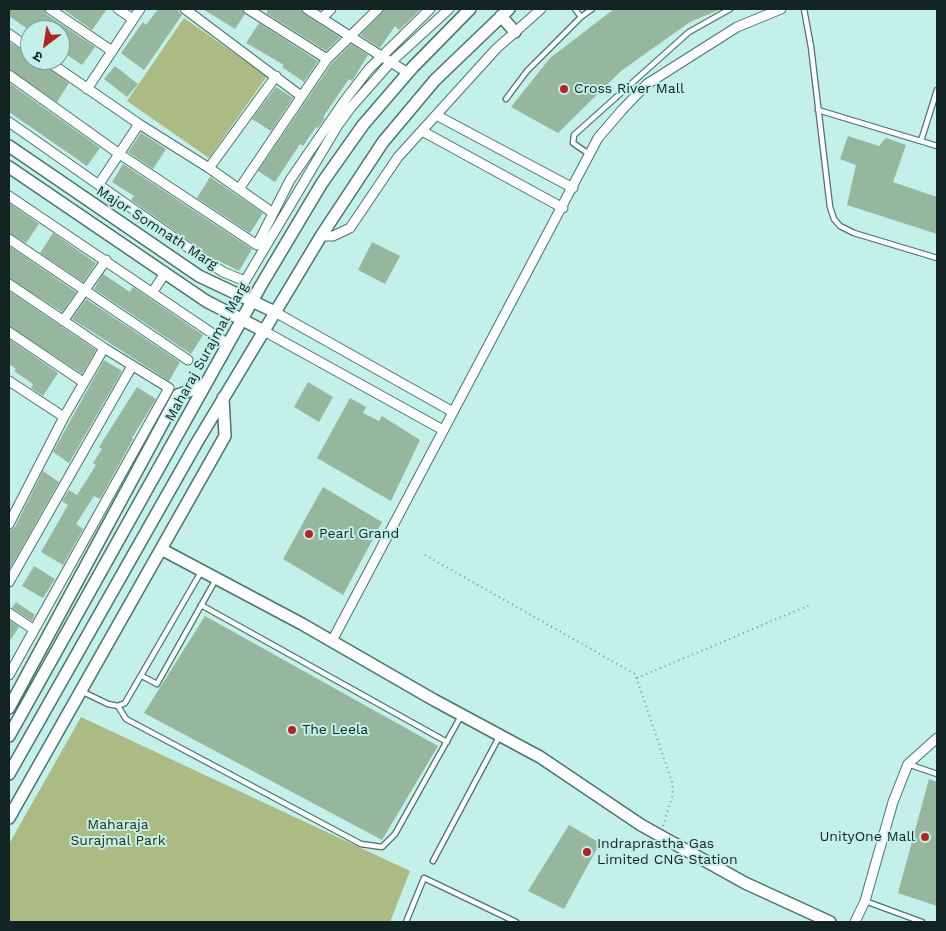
<!DOCTYPE html>
<meta charset="utf-8">
<style>
body{margin:0}
#map{position:relative;width:946px;height:931px;overflow:hidden;background:#c3f0e8;font-family:"Work Sans","Noto Sans Devanagari",sans-serif}
canvas{display:block}
.frame{position:absolute;inset:0;border:10px solid #122421;pointer-events:none}
.north{position:absolute;left:20px;top:20px;width:50px;height:50px;box-sizing:border-box;background:#c3f0e8;border:1px solid #7c9e98;border-radius:50%;rotate:211deg;font-size:14px;font-weight:700;line-height:20px;text-align:center;color:#122421}
.north::after{content:'';display:block;margin:auto;width:18px;height:22px;background:#b42522;clip-path:polygon(50% 0,100% 100%,50% 72%,0 100%)}
</style>
<div id="map">
<canvas width="946" height="931"></canvas>
<div class="frame"></div>
<div class="north">उ</div>
</div>
<script>
const ctx = document.querySelector('canvas').getContext('2d');
ctx.lineJoin = 'round';
function paint(path, color) { ctx.fillStyle = color; ctx.fill(path, 'evenodd'); }
const toPath = rows => new Path2D(rows.map(r => 'M' + r).join(''));
function trace(path, color, width, dash) { ctx.strokeStyle = color; ctx.lineWidth = width; ctx.lineCap = dash ? 'butt' : 'round'; ctx.setLineDash(dash || []); ctx.stroke(path); }
function write(font, color, halo, rows, align = 'center') {
  ctx.font = font + ' "Work Sans",sans-serif'; ctx.lineWidth = 4; ctx.setLineDash([]); ctx.textBaseline = 'middle'; ctx.strokeStyle = halo; ctx.fillStyle = color; for (const [text, x, y, turn = 0] of rows) {
    ctx.save(); ctx.translate(x, y); ctx.rotate((+turn || 0) * Math.PI / 180); ctx.textAlign = isNaN(turn) ? turn : align; if (halo) ctx.strokeText(text, 0, 0); ctx.fillText(text, 0, 0); ctx.restore();
  }
}
paint(toPath([
 [184,18,267,76,209,158,127,101],
 [81,717,410,871,390,922,9,922,9,844]
]), '#acbb84');
paint(toPath([
 [9,9,44,9,46,14,95,47,82,65,60,50,60,30,29,30,9,16],
 [63,9,107,9,92,30],
 [158,9,177,9,182,15,144,70,121,53,143,22,146,25],
 [203,9,242,9,245,14,235,29],
 [269,9,301,9,304,14,340,37,326,51,266,13],
 [384,9,421,9,399,30,395,26,380,48,360,35,382,13],
 [614,9,721,9,690,22,621,71,558,133,511,107,550,58],
 [259,23,318,61,304,82,282,67,284,65,246,43],
 [9,42,30,55,30,60,37,60,69,83,57,102,9,69],
 [351,44,368,55,352,81,349,79,323,117,325,118,318,128,316,127,303,146,300,144,275,182,258,171,332,63],
 [115,66,138,84,127,97,104,79],
 [9,83,100,148,87,166,9,112],
 [276,87,293,98,271,131,252,119],
 [141,133,166,149,153,169,128,152],
 [848,136,879,146,886,138,906,145,893,182,937,197,937,234,847,205,856,165,840,159],
 [123,164,252,249,239,271,215,259,131,200,134,196,112,182],
 [210,177,263,213,250,233,197,198],
 [9,203,39,224,26,243,9,233],
 [53,233,96,263,83,282,40,253],
 [372,242,400,256,385,284,358,270],
 [9,246,76,292,62,312,9,278],
 [103,274,130,292,133,287,203,335,191,354,94,289],
 [9,291,96,350,82,374,9,326],
 [86,299,180,362,169,381,72,319],
 [9,339,58,373,43,396,31,388,33,384,14,371,16,369,9,364],
 [104,360,122,371,69,463,53,452],
 [308,382,333,397,319,422,294,407],
 [137,387,156,399,132,438,133,439,100,499,94,496,76,524,83,529,63,565,41,552,68,505,62,501,69,490,77,495,96,465,93,463,102,449,99,447],
 [350,398,366,407,363,413,379,421,382,416,420,440,391,501,317,458],
 [43,471,59,482,9,570,9,531,15,527],
 [323,487,382,522,343,595,283,559],
 [34,566,55,579,43,598,22,586],
 [16,602,35,615,32,621,12,608],
 [205,616,438,746,382,840,144,713],
 [9,620,19,627,9,642],
 [929,779,937,782,937,906,898,893],
 [569,825,600,843,564,909,528,891]
]), '#97b69e');
const lane = toPath([
 [804,9,811,47,830,207,834,219,840,226,854,233,937,258],
 [581,17,592,9],
 [506,99,527,71,581,17,575,9],
 [818,110,937,146],
 [921,141,937,90],
 [589,154,573,143,574,135,689,32,730,9],
 [201,605,447,742],
 [142,676,157,684,216,579],
 [81,691,108,704,118,706,125,703,201,572],
 [118,706,126,719,361,844,382,847,395,834,461,716],
 [908,764,937,774],
 [433,861,499,737],
 [865,901,922,922],
 [406,922,424,878,516,922]
]);
const street = toPath([
 [50,9,112,51],
 [118,9,133,19],
 [185,9,301,96],
 [248,9,327,59],
 [307,9,408,73],
 [322,18,331,9],
 [9,34,30,49],
 [46,60,139,124,209,168,273,213],
 [9,75,118,153,257,245,290,180,345,100,369,69,430,9],
 [87,89,140,9],
 [436,115,573,188],
 [9,122,223,272,245,281,338,125,352,106,390,63,449,9],
 [422,131,563,208],
 [209,168,276,76],
 [99,184,139,124],
 [239,189,327,59,378,9],
 [9,196,228,344],
 [321,236,333,236,350,228,398,157,496,49,541,9],
 [9,239,188,360],
 [9,284,104,348,169,388,9,675],
 [152,293,165,273],
 [275,312,453,412],
 [63,321,106,260],
 [264,331,443,430],
 [9,332,83,382],
 [9,381,64,417],
 [9,524,64,417,104,348],
 [9,582,132,366],
 [9,613,33,629],
 [332,641,598,138,622,110,647,84,737,27,781,9],
 [855,922,865,901,893,802,908,764,937,738]
]);
const secondary = toPath([
 [501,16,515,32],
 [9,146,199,276,275,312],
 [9,167,206,301,264,331],
 [161,549,302,624,434,700,540,757,641,825,745,883,830,922],
 [9,708,178,395,205,385],
 [9,736,260,287,322,183,363,125,413,67,470,9],
 [9,774,196,444,321,236,383,142,435,80,509,9],
 [9,818,225,436,223,398]
]);
trace(lane, '#4a746d', 7);
trace(street, '#4a746d', 11);
trace(secondary, '#4a746d', 14);
trace(toPath([
 [425,555,635,674,672,782,673,794,663,826],
 [637,678,810,605]
]), '#70918b', 2, [1, 4]);
trace(lane, '#fff', 4.5);
trace(street, '#fff', 9);
trace(secondary, '#fff', 11);
for (const [x, y, r, color] of [
 [564,89,5,"#b42522"],
 [309,534,5,"#b42522"],
 [292,730,5,"#b42522"],
 [925,837,5,"#b42522"],
 [587,852,5,"#b42522"]
]) { const dot = new Path2D(); dot.arc(x, y, r, 0, 2 * Math.PI); ctx.fillStyle = color; ctx.fill(dot); trace(dot, '#c3f0e8', 2); }
write('14px', '#122421', '#c3f0e8', [
 ["Cross River Mall",574,89],
 ["Pearl Grand",319,534],
 ["The Leela",302,730],
 ["UnityOne Mall",915,837,"right"],
 ["Indraprastha Gas",597,844],
 ["Limited CNG Station",597,860]
], 'left');
write('14px', '#122421', '#c3f0e8', [
 ["Major Somnath Marg",157,228,33],
 ["Maharaj Surajmal Marg",207,352,-61]
]);
write('14px', '#2b3210', '#c3f0e8', [
 ["Maharaja",118,825],
 ["Surajmal Park",118,841]
]);
</script>
